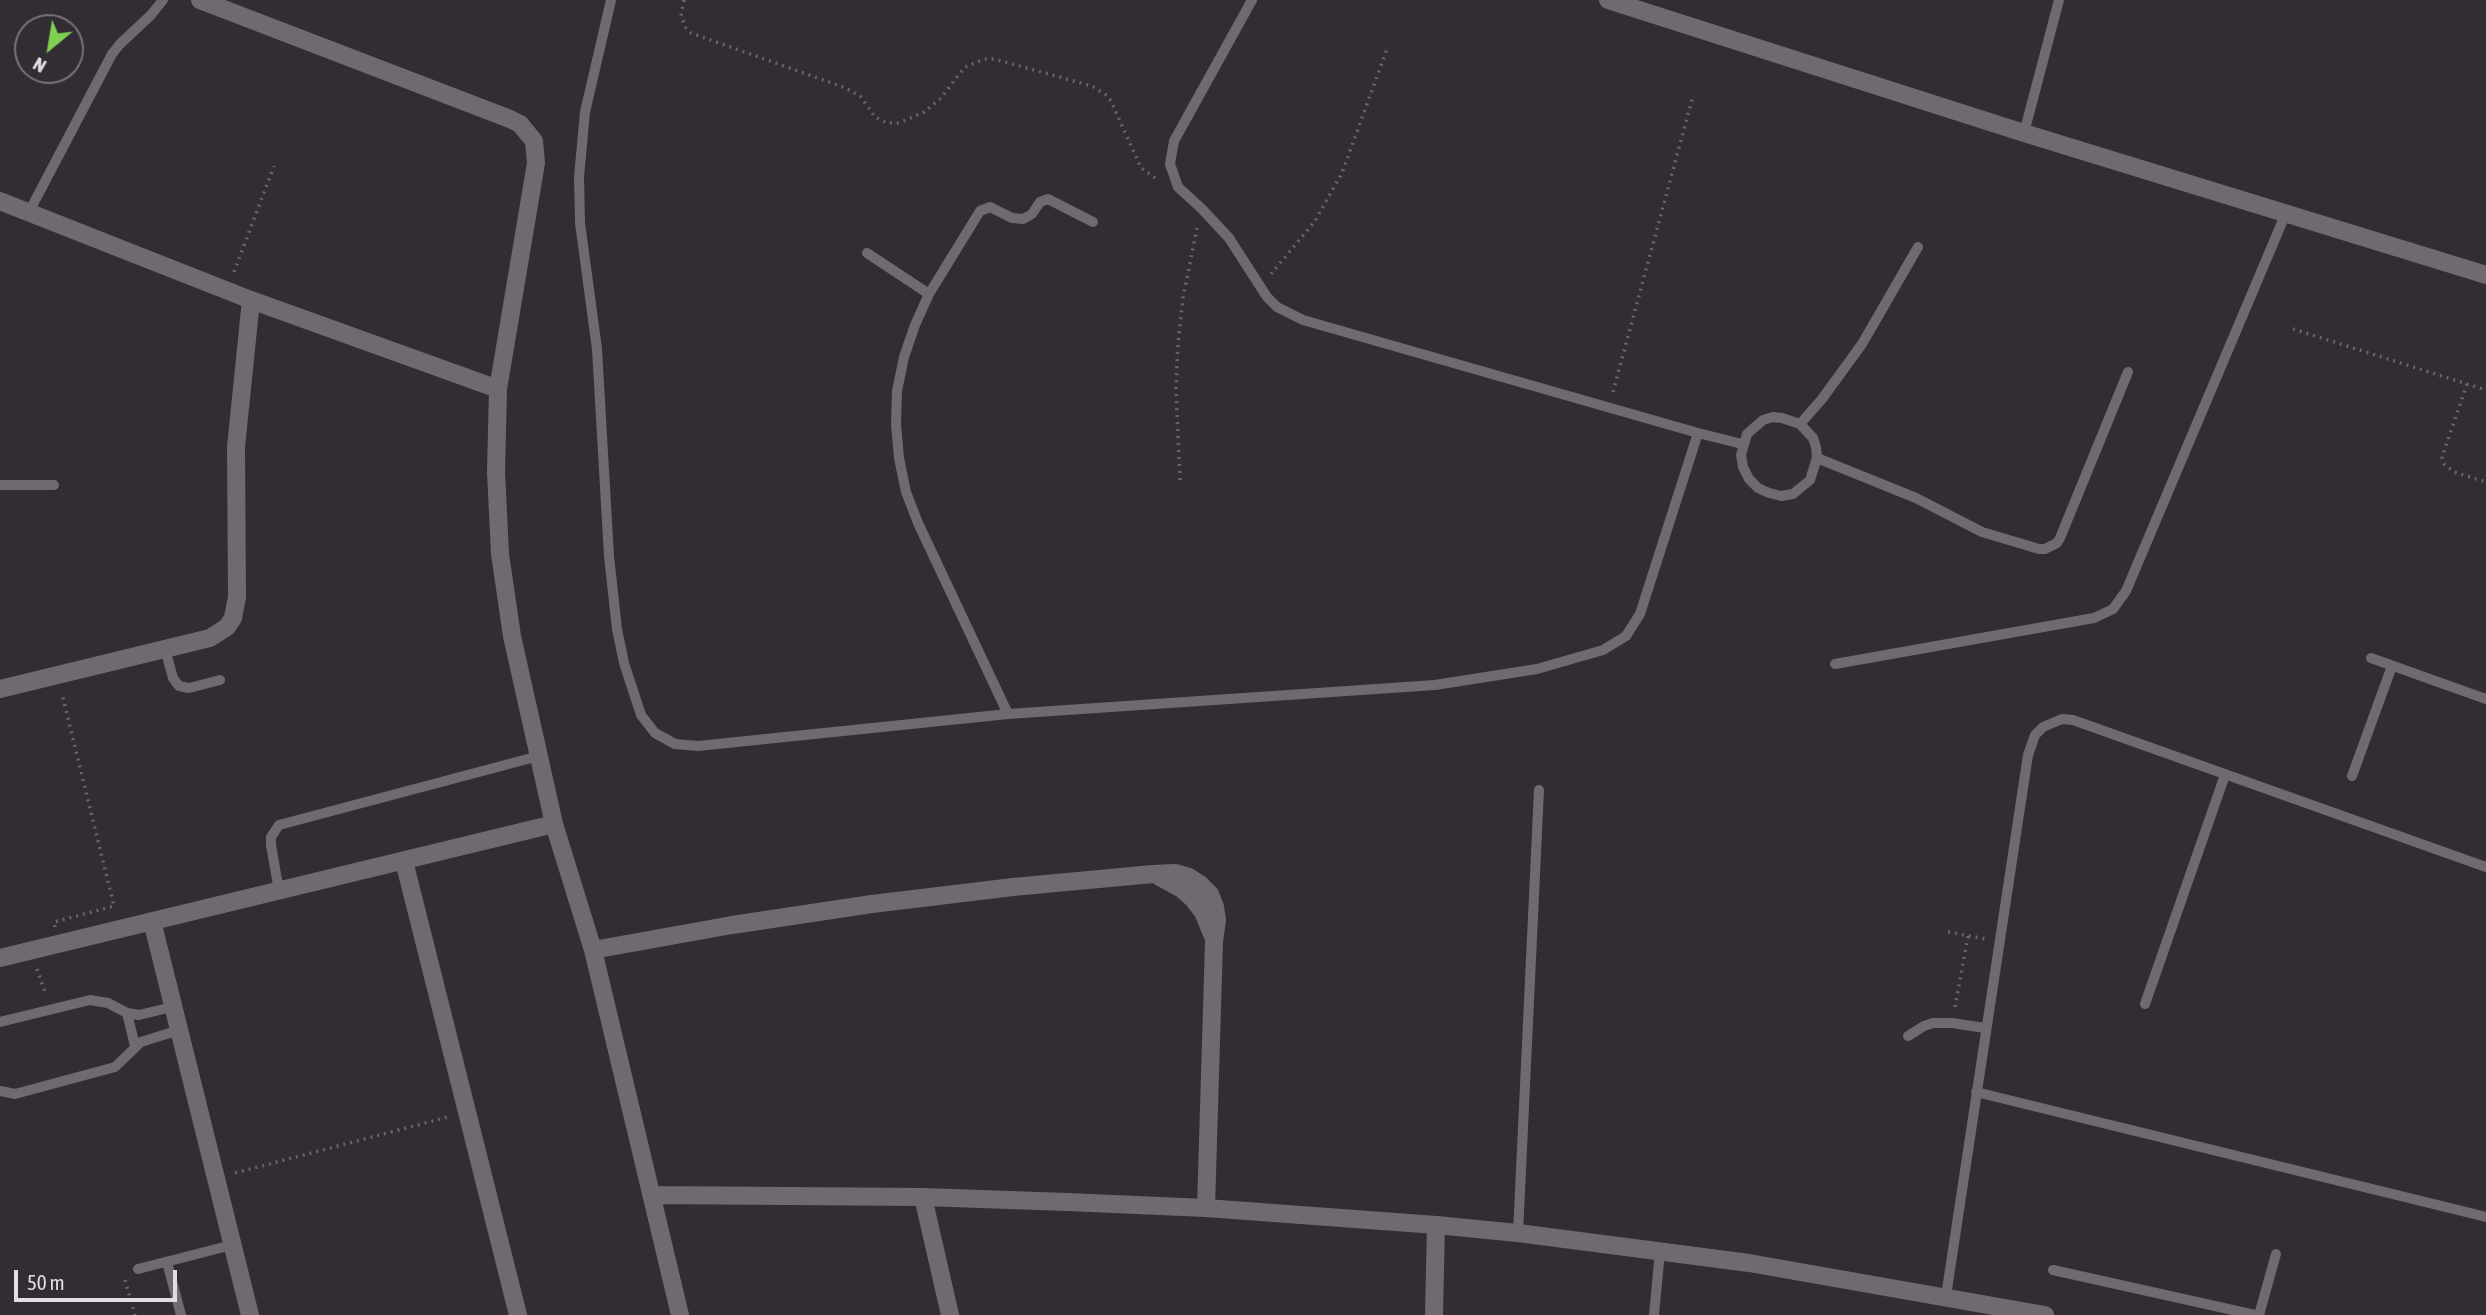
<!DOCTYPE html>
<style>
body{margin:0}
#map{position:relative;width:2486px;height:1315px;overflow:hidden;background:#322c34;font-family:"Asap Condensed",sans-serif}
canvas{display:block}
.north{position:absolute;left:14px;top:14px;width:70px;height:70px;box-sizing:border-box;background:#322c34;border:2px solid #78737a;border-radius:50%;rotate:210deg;font-size:19px;font-weight:700;line-height:28px;text-align:center;color:#e1dde2}
.north::after{content:'';display:block;margin:auto;width:24px;height:32px;background:#7fd052;clip-path:polygon(50% 0,100% 100%,50% 72%,0 100%)}
.scale{position:absolute;left:14px;top:1270px;width:163px;height:32px;box-sizing:border-box;border:4px solid #e1dde2;border-top:0;padding-left:9px;font-size:21px;line-height:24px;white-space:nowrap;color:#e1dde2;-webkit-text-stroke:5px #322c34;paint-order:stroke}
</style>
<div id="map">
<canvas width="2486" height="1315"></canvas>
<div class="north">N</div>
<div class="scale">50 m</div>
</div>
<script>
const ctx = document.querySelector('canvas').getContext('2d');
ctx.lineJoin = 'round';
const toPath = rows => new Path2D(rows.map(r => 'M' + r).join(''));
function trace(path, color, width, dash) { ctx.strokeStyle = color; ctx.lineWidth = width; ctx.lineCap = dash ? 'butt' : 'round'; ctx.setLineDash(dash || []); ctx.stroke(path); }
trace(toPath([
 [684,0,681,16,686,28,691,33,846,88,861,97,875,117,887,123,899,123,924,112,940,99,965,67,984,59,994,59,1092,86,1106,95,1111,101,1141,168,1158,180],
 [234,272,274,166],
 [1271,274,1315,221,1342,173,1387,49],
 [2293,329,2486,390],
 [2467,384,2442,457,2444,464,2454,472,2486,482],
 [1613,392,1693,96],
 [1180,480,1176,389,1178,344,1183,298,1197,228],
 [55,927,54,922,114,906,62,694],
 [1948,932,1986,939],
 [37,969,46,995],
 [1955,1007,1968,936],
 [235,1173,448,1117],
 [125,1280,135,1315]
]), '#69646b', 3.5, [2, 5]);
trace(toPath([
 [611,0,585,112,579,177,580,223,597,349,609,556,617,629,624,663,641,715,655,733,675,744,698,746,1008,714,1435,685,1537,669,1603,650,1626,636,1640,614,1698,433],
 [1252,0,1174,141,1170,164,1178,187,1202,209,1229,238,1267,297,1277,307,1303,320,1698,433,1742,444],
 [2024,133,2059,0],
 [29,212,112,54,120,44,151,15,163,0],
 [867,253,929,294],
 [1773,417,1782,418,1800,424,1813,438,1816,447,1817,458,1810,480,1793,494,1781,496,1769,493,1758,488,1749,479,1743,467,1741,455,1747,434,1763,420,1773,417],
 [1800,424,1822,399,1862,344,1918,247],
 [1817,458,1916,498,1982,532,2039,549,2045,549,2057,543,2060,538,2128,372],
 [0,485,54,485],
 [165,649,173,678,179,686,189,688,220,680],
 [2371,658,2486,699],
 [1835,664,2094,618,2113,609,2126,591,2286,213],
 [1008,714,918,523,906,492,899,458,896,424,897,391,904,357,915,325,929,294,980,211,990,207,1012,218,1023,219,1032,214,1040,202,1048,199,1093,222],
 [2352,776,2392,666],
 [279,891,271,845,271,837,279,825,539,756],
 [2145,1004,2225,775],
 [127,1013,135,1046],
 [0,1022,90,1000,108,1003,127,1013,139,1015,172,1007],
 [1908,1036,1924,1026,1933,1023,1952,1023,1985,1028],
 [0,1091,15,1094,115,1067,141,1042,179,1030],
 [1976,1092,2486,1217],
 [1518,1233,1539,790],
 [167,1262,181,1315],
 [138,1269,232,1245],
 [2053,1270,2255,1315],
 [1946,1296,2028,755,2035,735,2043,727,2062,719,2073,720,2486,867],
 [1654,1315,1660,1251],
 [2259,1315,2276,1254]
]), '#706972', 10);
trace(toPath([
 [200,0,510,119,520,124,534,141,536,163,498,389,496,472,500,554,512,636,554,824,593,950,680,1315],
 [1608,0,2024,133,2486,275],
 [0,201,251,300,498,389],
 [0,689,210,638,227,627,233,618,237,597,236,447,251,300],
 [404,861,518,1315],
 [1160,877,1182,889,1193,899,1203,912,1212,934],
 [152,921,250,1315],
 [593,950,732,925,872,904,1013,887,1153,874,1175,873,1189,877,1200,884,1210,894,1215,907,1217,920,1214,942,1206,1208],
 [0,958,554,824],
 [651,1195,923,1197,1067,1202,1206,1208,1436,1225,1518,1233,1749,1263,2045,1315],
 [923,1197,950,1315],
 [1434,1315,1436,1225]
]), '#706972', 18);
</script>
